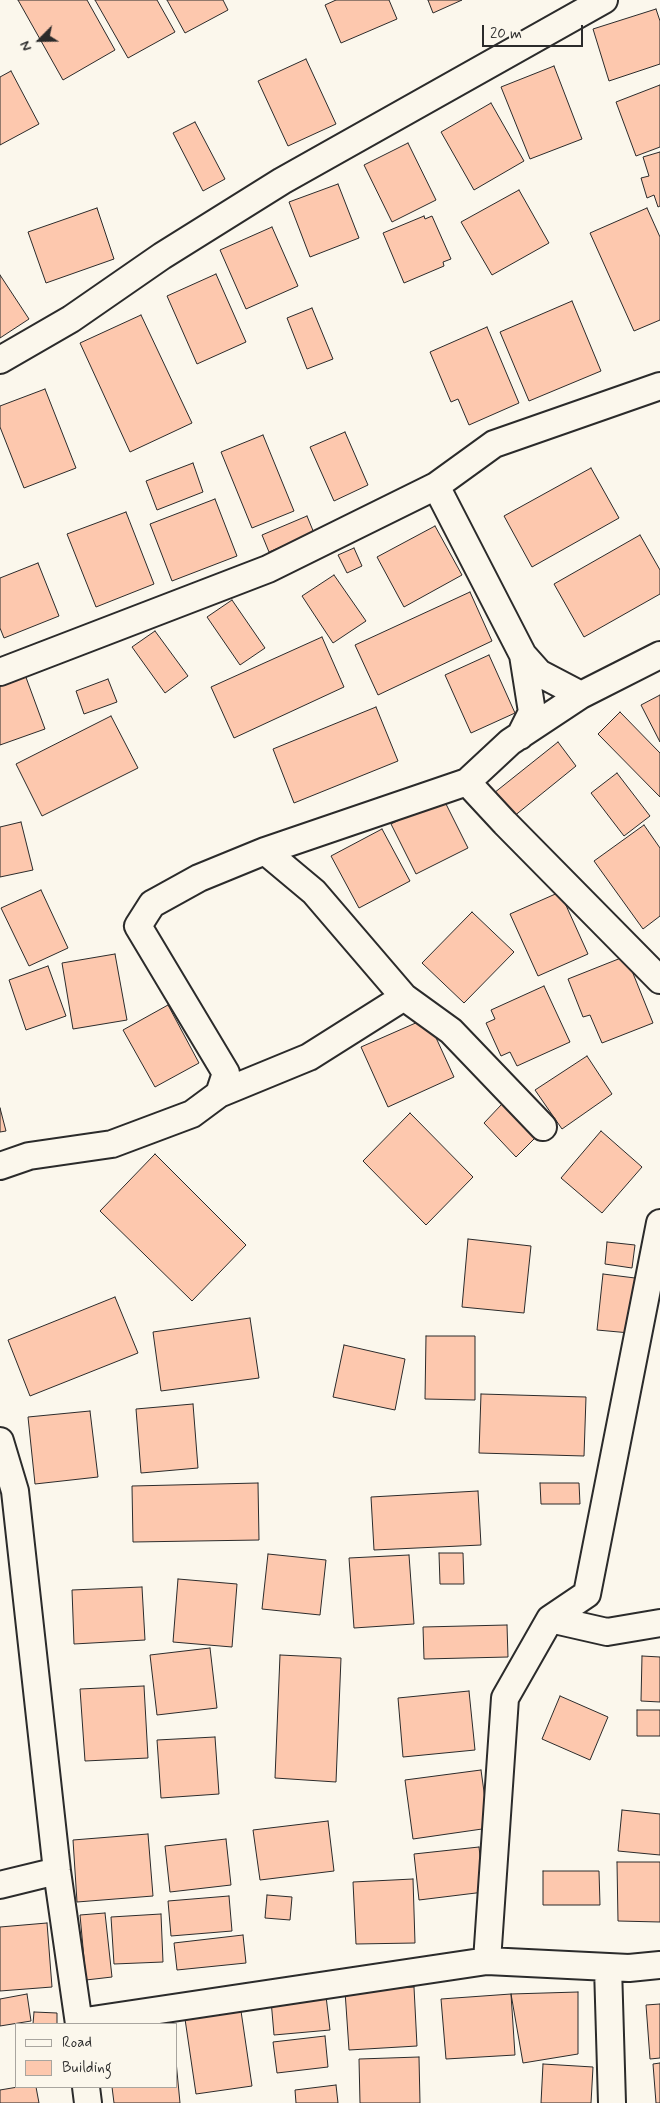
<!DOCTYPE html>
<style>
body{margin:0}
#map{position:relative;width:660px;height:2103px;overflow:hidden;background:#fbf7ec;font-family:Mynerve,sans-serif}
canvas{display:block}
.legend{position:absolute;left:15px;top:2023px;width:162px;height:65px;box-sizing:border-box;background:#fbf7ec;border:1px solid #a8a59f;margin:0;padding:6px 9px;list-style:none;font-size:15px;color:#2b2b2b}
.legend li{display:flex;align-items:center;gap:10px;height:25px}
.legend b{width:25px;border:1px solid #a8a59f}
.north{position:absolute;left:15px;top:15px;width:50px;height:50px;-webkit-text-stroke:4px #fbf7ec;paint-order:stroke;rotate:247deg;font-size:14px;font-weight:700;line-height:20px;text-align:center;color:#2b2b2b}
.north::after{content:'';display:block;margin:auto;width:18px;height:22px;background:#2b2b2b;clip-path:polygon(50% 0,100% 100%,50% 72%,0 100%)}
.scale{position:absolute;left:482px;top:25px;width:101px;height:22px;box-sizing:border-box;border:2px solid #2b2b2b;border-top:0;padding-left:6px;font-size:15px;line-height:18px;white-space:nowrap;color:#2b2b2b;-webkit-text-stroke:4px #fbf7ec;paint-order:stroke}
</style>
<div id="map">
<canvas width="660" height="2103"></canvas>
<ul class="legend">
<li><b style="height:6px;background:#fbf7ec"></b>Road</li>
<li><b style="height:14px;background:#fdc8ae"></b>Building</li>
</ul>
<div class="north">N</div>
<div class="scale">20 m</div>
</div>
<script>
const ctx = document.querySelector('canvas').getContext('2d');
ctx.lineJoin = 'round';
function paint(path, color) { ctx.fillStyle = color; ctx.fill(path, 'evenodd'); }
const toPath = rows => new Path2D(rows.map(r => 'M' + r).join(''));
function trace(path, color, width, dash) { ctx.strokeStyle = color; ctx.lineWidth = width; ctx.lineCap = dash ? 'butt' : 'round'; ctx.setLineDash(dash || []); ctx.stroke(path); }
const building = toPath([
 [18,0,87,0,115,50,63,80,18,0],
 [95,0,157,0,175,32,128,58,95,0],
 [167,0,223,0,228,10,185,33,167,0],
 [336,0,389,0,397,19,341,43,325,5,336,0],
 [428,0,462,0,433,13,428,0],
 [656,9,660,21,660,64,609,81,593,29,656,9],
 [306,59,336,124,288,146,258,81,306,59],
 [554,66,582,139,530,159,501,87,554,66],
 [11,71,39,124,0,145,0,77,11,71],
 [660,85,660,147,636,156,616,102,660,85],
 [491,103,524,161,474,190,441,132,491,103],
 [195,122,225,179,203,191,173,133,195,122],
 [408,143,436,200,392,222,364,165,408,143],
 [660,152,660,206,658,207,654,195,647,198,641,178,649,176,643,157,660,152],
 [338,184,359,238,310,257,289,202,338,184],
 [519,190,549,243,492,275,461,222,519,190],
 [97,208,114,259,46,283,28,232,97,208],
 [647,208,660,237,660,320,634,331,590,233,647,208],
 [424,216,425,219,432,216,451,259,443,262,444,266,404,283,383,233,424,216],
 [272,227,298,286,246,309,220,250,272,227],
 [216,274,246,342,197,364,167,296,216,274],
 [0,275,29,319,0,338,0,275],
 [572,301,601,371,529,401,500,332,572,301],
 [312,308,333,359,307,369,287,318,312,308],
 [141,315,192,423,130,452,80,343,141,315],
 [487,327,519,403,469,425,458,399,451,402,430,352,487,327],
 [45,389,76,468,24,488,0,427,0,406,45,389],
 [345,432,368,485,334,501,310,447,345,432],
 [263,435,294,511,252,528,221,452,263,435],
 [193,463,203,492,157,510,146,481,193,463],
 [591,468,619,518,532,567,504,516,591,468],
 [215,499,237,556,172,581,150,524,215,499],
 [126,512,154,584,96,607,67,534,126,512],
 [307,516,314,533,269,552,262,535,307,516],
 [435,526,462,575,404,607,377,557,435,526],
 [640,535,660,570,660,594,584,637,554,584,640,535],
 [354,548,362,566,347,573,338,555,354,548],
 [38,563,59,616,4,638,0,628,0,578,38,563],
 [334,575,366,621,333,643,302,596,334,575],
 [470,592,492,641,378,695,355,645,470,592],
 [232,600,265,648,240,665,207,617,232,600],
 [155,631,188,676,165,693,132,647,155,631],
 [322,637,344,687,234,738,211,687,322,637],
 [489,655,515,713,471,733,445,675,489,655],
 [24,672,45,729,0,745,0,680,24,672],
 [108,679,117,702,84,714,76,691,108,679],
 [660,695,660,742,641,705,660,695],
 [376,707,398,761,294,803,273,749,376,707],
 [620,712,660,753,660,797,598,734,620,712],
 [111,716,138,768,42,816,16,764,111,716],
 [558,742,576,766,513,817,494,793,558,742],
 [617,773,650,816,624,836,591,793,617,773],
 [443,798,468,848,416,874,391,824,443,798],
 [21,822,33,870,0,877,0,827,21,822],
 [644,825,660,848,660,916,643,929,594,861,644,825],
 [382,829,410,881,359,908,331,856,382,829],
 [41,890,68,948,29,966,1,908,41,890],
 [560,892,588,954,538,976,510,914,560,892],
 [472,912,514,952,464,1003,422,963,472,912],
 [115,954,127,1020,73,1029,62,963,115,954],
 [626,956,653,1023,602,1043,590,1015,583,1017,568,979,626,956],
 [48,966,66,1016,26,1030,9,980,48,966],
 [544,986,570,1042,517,1066,510,1052,501,1056,486,1023,495,1019,491,1010,544,986],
 [168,1005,199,1063,155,1087,123,1030,168,1005],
 [427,1018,454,1077,388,1107,361,1047,427,1018],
 [587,1056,612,1094,562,1129,535,1090,587,1056],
 [502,1104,535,1138,516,1157,484,1123,502,1104],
 [0,1108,6,1131,0,1132,0,1108],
 [410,1113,473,1177,426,1225,363,1161,410,1113],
 [601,1131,642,1167,602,1213,561,1178,601,1131],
 [155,1154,246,1245,192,1301,100,1211,155,1154],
 [468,1239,531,1246,524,1313,462,1307,468,1239],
 [607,1242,635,1245,632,1268,605,1264,607,1242],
 [603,1274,635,1278,630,1333,597,1330,603,1274],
 [115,1297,138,1353,30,1396,8,1340,115,1297],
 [250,1318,259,1378,161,1391,153,1332,250,1318],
 [426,1336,475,1336,475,1400,425,1399,426,1336],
 [344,1345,405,1359,395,1410,333,1397,344,1345],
 [481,1394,586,1397,584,1456,479,1453,481,1394],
 [193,1404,198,1468,141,1473,136,1409,193,1404],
 [90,1411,98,1477,35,1484,28,1417,90,1411],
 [258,1483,259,1540,133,1542,132,1486,258,1483],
 [540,1483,579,1483,580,1504,541,1504,540,1483],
 [478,1491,481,1545,374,1550,371,1497,478,1491],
 [439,1553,463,1553,464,1584,440,1584,439,1553],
 [268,1554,326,1560,320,1615,262,1609,268,1554],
 [409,1555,414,1624,354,1628,349,1558,409,1555],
 [178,1579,237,1584,232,1647,173,1642,178,1579],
 [142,1587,145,1640,74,1644,72,1590,142,1587],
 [507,1625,508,1657,424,1659,423,1627,507,1625],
 [210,1648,217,1708,157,1715,150,1655,210,1648],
 [280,1655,341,1658,336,1782,275,1778,280,1655],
 [642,1656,660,1657,660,1702,641,1701,642,1656],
 [144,1686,148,1758,85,1761,80,1689,144,1686],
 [469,1691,475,1750,403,1757,398,1698,469,1691],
 [560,1696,608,1717,590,1760,542,1739,560,1696],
 [637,1710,660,1710,660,1736,637,1736,637,1710],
 [215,1737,219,1794,161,1798,157,1740,215,1737],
 [481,1770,489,1828,413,1839,405,1780,481,1770],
 [622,1810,660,1814,660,1855,618,1851,622,1810],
 [328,1821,334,1871,260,1880,253,1830,328,1821],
 [148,1834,153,1896,77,1902,73,1840,148,1834],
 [226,1839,231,1885,170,1892,165,1846,226,1839],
 [479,1847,484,1892,419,1900,414,1854,479,1847],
 [617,1862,660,1862,660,1922,618,1921,617,1862],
 [543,1871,599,1871,600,1905,543,1905,543,1871],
 [413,1879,415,1943,356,1944,353,1882,413,1879],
 [267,1895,292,1897,290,1920,265,1918,267,1895],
 [229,1896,232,1931,171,1936,168,1901,229,1896],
 [105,1913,112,1977,86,1980,80,1915,105,1913],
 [161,1914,163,1962,114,1964,111,1917,161,1914],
 [47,1923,52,1987,0,1991,0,1927,47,1923],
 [243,1935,246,1963,177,1970,174,1943,243,1935],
 [414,1987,417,2046,349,2050,345,1991,414,1987],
 [578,1992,578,2054,523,2063,511,1994,578,1992],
 [27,1994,31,2021,0,2026,0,1999,27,1994],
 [511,1994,515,2055,446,2059,441,1999,511,1994],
 [326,1996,330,2030,274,2035,271,2000,326,1996],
 [660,2004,660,2058,650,2059,646,2005,660,2004],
 [241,2011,252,2086,196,2094,185,2019,241,2011],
 [34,2012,57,2013,57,2024,33,2024,34,2012],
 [325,2036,328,2067,277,2073,273,2042,325,2036],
 [419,2057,420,2103,360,2103,359,2059,419,2057],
 [176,2061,180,2103,114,2103,112,2087,176,2087,176,2061],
 [660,2063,660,2103,656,2103,653,2064,660,2063],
 [543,2064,593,2067,591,2103,541,2103,543,2064],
 [336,2085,338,2103,296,2103,295,2090,336,2085],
 [18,2087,36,2087,39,2103,0,2103,0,2090,18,2087]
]);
paint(building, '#fdc8ae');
trace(building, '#2b2b2b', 1);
const minor = toPath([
 [0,360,71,319,162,256,282,181,604,0],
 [436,486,523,655,539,673,581,695],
 [0,672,268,569,436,486,494,444,660,386],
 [520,736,532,712,523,655],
 [467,782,505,823,660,980],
 [265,851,314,892,404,997,451,1031,543,1127],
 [219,1094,226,1073,138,926,152,904,199,878,265,851,467,782,510,742,581,695,660,655],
 [0,1166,29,1156,112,1144,192,1114,219,1094,309,1057,404,997],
 [0,1441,15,1491,57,1871,79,2024],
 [550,1619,607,1632,660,1623],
 [0,1885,57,1871],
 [487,1961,505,1698,550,1619,587,1594,660,1223],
 [608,1967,612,2103],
 [79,2022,487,1961,629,1968,660,1965],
 [86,2087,88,2103]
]);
trace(minor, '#2b2b2b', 30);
trace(minor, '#fbf7ec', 26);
</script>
